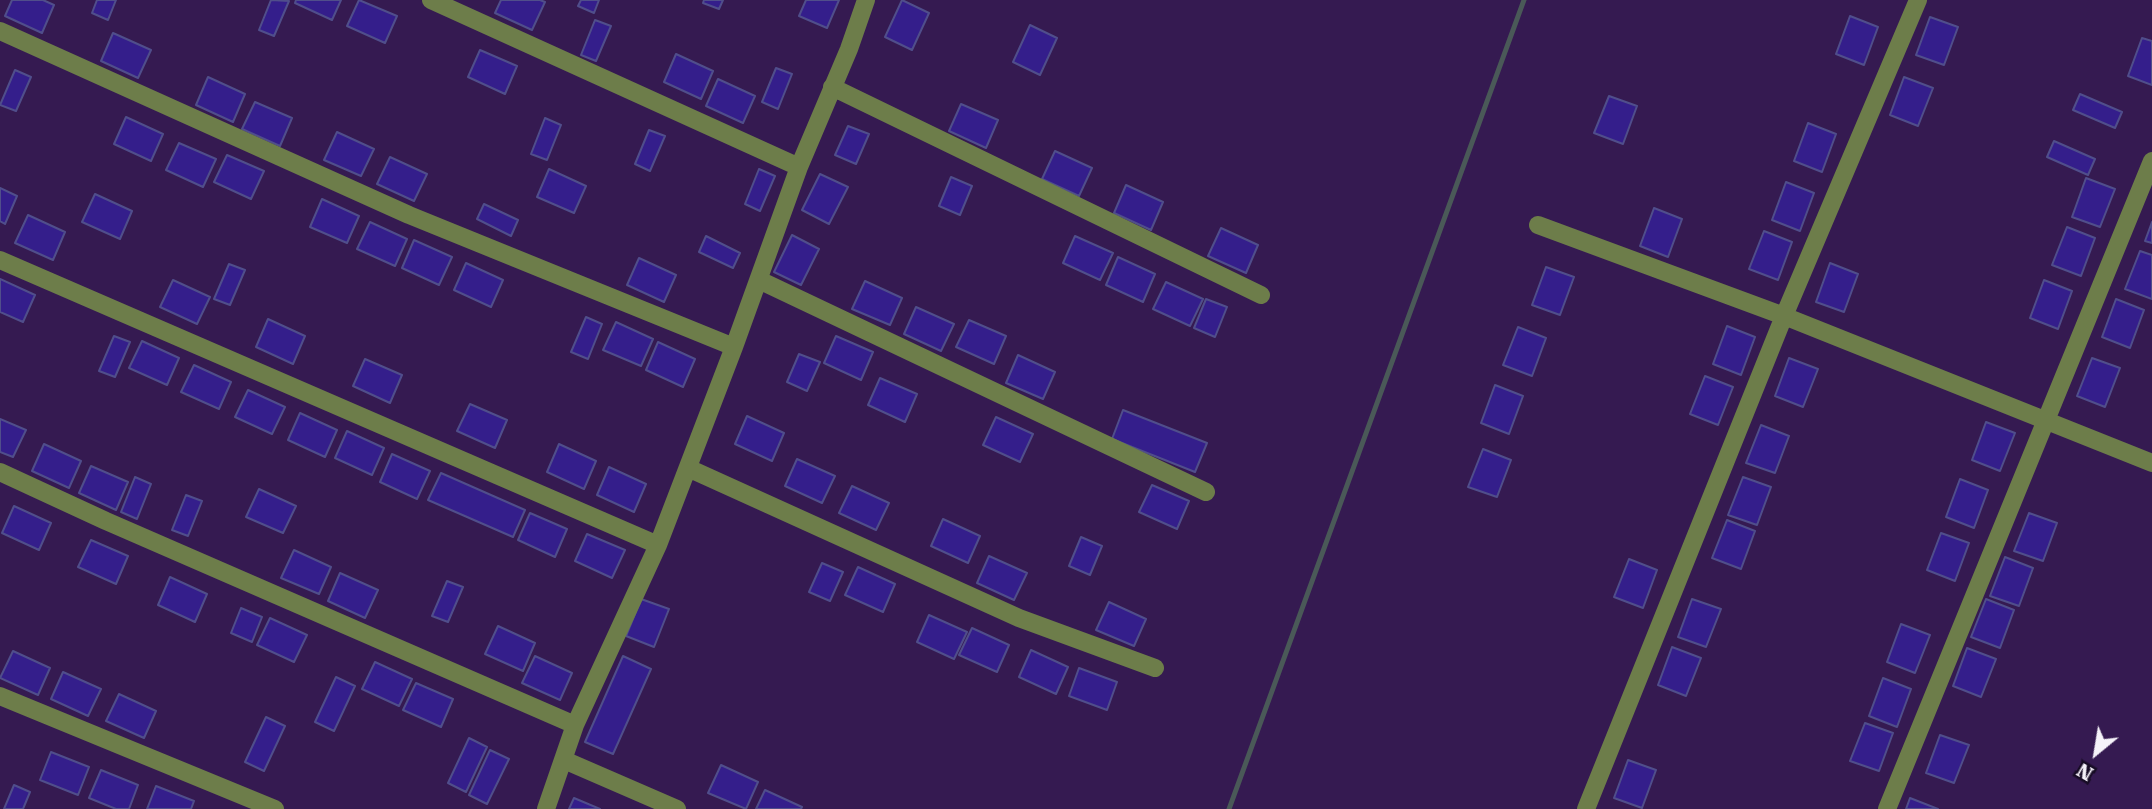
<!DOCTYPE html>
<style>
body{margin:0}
#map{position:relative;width:2152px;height:809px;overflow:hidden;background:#351a51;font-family:"Roboto Serif",serif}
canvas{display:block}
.north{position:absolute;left:2061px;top:718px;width:70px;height:70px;-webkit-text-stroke:5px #170c25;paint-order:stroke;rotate:210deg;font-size:19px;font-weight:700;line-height:28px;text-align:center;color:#f5f2f9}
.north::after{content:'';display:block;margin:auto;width:24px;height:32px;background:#f5f2f9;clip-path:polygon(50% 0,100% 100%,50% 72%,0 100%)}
</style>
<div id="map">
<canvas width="2152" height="809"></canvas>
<div class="north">N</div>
</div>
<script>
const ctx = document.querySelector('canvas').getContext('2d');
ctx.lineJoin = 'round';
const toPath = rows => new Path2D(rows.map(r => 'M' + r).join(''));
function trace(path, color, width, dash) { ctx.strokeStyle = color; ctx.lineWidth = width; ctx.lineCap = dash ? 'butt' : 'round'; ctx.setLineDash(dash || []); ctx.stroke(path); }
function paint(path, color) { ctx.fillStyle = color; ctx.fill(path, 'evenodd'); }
trace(toPath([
 [1229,809,1524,0]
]), '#4a5958', 5);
const building = toPath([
 [12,0,43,0,54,5,42,33,5,16,12,0],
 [97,0,116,0,108,20,92,13,97,0],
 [271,0,289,1,274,36,259,30,271,0],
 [296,0,341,0,332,20,295,3,296,0],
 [359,0,397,16,385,43,347,26,359,0],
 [501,0,540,0,545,2,532,30,495,13,501,0],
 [581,0,599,0,594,13,578,6,581,0],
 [704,0,723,0,719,9,703,3,704,0],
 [806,0,839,0,827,28,799,16,806,0],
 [902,0,929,13,912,50,885,37,902,0],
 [1850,16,1878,27,1864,65,1836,54,1850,16],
 [1930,17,1958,27,1944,65,1916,55,1930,17],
 [595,20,611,26,596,61,581,55,595,20],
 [1030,25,1057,38,1040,75,1013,62,1030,25],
 [113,33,151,50,138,78,101,61,113,33],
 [2142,38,2152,41,2152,85,2128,76,2142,38],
 [480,50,517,66,505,94,468,77,480,50],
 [676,54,713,71,701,99,664,82,676,54],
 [776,68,792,74,778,109,762,102,776,68],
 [15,70,31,77,16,111,0,105,15,70],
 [208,77,245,94,233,122,196,105,208,77],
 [1904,77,1933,88,1918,126,1890,115,1904,77],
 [718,79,755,96,743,123,706,106,718,79],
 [2080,94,2122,112,2115,128,2073,110,2080,94],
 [1609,96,1637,106,1623,144,1594,133,1609,96],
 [255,102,292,118,280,146,242,129,255,102],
 [961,104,998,120,986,148,949,131,961,104],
 [126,117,163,134,151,161,114,144,126,117],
 [545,118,561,125,547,160,531,154,545,118],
 [1808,123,1836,134,1822,172,1794,161,1808,123],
 [848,126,869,134,856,164,835,155,848,126],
 [649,130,665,136,650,171,635,164,649,130],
 [337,132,374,149,361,176,324,160,337,132],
 [2054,141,2095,159,2088,175,2047,157,2054,141],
 [179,143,216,159,203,187,166,170,179,143],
 [1055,151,1092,168,1079,196,1042,179,1055,151],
 [227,155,264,171,251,199,214,182,227,155],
 [390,157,427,174,414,201,377,184,390,157],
 [549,169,586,186,574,213,537,197,549,169],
 [759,169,775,176,760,211,745,204,759,169],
 [820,174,848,187,829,224,802,210,820,174],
 [951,177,972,186,960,215,939,206,951,177],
 [2086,178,2115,189,2100,227,2072,217,2086,178],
 [1786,182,1814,193,1800,231,1772,220,1786,182],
 [1126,185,1163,202,1151,230,1114,213,1126,185],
 [0,188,17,196,5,224,0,221,0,188],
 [95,194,132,211,120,239,82,222,95,194],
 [322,199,359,216,347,243,310,227,322,199],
 [484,204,518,220,511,236,477,219,484,204],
 [1654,208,1682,219,1668,257,1640,246,1654,208],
 [28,215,65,232,53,260,15,243,28,215],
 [370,222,407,239,395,266,357,249,370,222],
 [2152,222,2152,243,2145,241,2152,222],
 [2067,227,2095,238,2081,276,2052,265,2067,227],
 [1221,228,1258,245,1246,273,1208,256,1221,228],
 [1764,231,1792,242,1778,280,1749,269,1764,231],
 [792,235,819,249,801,285,774,272,792,235],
 [706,236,740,253,733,268,699,252,706,236],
 [1075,236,1113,253,1100,280,1063,263,1075,236],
 [414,240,452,257,439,285,402,268,414,240],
 [2140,251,2152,255,2152,299,2125,289,2140,251],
 [1118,257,1155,274,1143,302,1106,285,1118,257],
 [639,258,676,275,664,302,627,285,639,258],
 [466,263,503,280,491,307,454,290,466,263],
 [1830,263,1858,274,1844,312,1816,302,1830,263],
 [229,264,245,270,230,305,214,299,229,264],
 [1546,267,1574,277,1560,315,1532,305,1546,267],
 [0,279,35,295,23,322,0,312,0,279],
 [173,280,210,297,197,324,160,307,173,280],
 [2044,280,2072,291,2058,329,2030,318,2044,280],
 [865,281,902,298,890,325,852,309,865,281],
 [1166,282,1203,299,1190,326,1153,309,1166,282],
 [1206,299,1227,307,1215,337,1194,328,1206,299],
 [2116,299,2144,310,2130,348,2102,337,2116,299],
 [916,307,954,324,941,351,904,334,916,307],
 [586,317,602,324,588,359,571,352,586,317],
 [268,319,305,336,293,364,256,347,268,319],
 [969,320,1006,336,994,364,956,347,969,320],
 [616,322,653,339,641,366,603,350,616,322],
 [1727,326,1755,337,1741,375,1713,364,1727,326],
 [1518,327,1546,338,1532,376,1503,365,1518,327],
 [114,336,130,342,115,377,99,371,114,336],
 [836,336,873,352,861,380,824,363,836,336],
 [142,341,179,358,167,385,129,368,142,341],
 [658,342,695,359,683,387,646,370,658,342],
 [799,354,820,362,807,391,787,382,799,354],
 [1018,355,1055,372,1043,399,1006,383,1018,355],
 [1789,358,1818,369,1803,407,1775,396,1789,358],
 [2092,358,2120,368,2105,407,2077,396,2092,358],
 [365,359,402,375,390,403,353,386,365,359],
 [194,365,231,382,219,409,181,392,194,365],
 [1705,376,1733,387,1718,425,1690,414,1705,376],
 [880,378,917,394,905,422,868,405,880,378],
 [1495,385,1523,396,1509,434,1481,423,1495,385],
 [248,390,285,407,272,434,235,417,248,390],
 [470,404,507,420,495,448,457,431,470,404],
 [1123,410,1207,443,1195,472,1112,439,1123,410],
 [300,413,337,430,325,457,288,440,300,413],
 [747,416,784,433,772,461,735,444,747,416],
 [996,417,1033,434,1020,462,983,445,996,417],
 [0,419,26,430,13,457,0,452,0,419],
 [1986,422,2015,433,2000,471,1972,460,1986,422],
 [1761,425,1789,436,1775,473,1746,463,1761,425],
 [347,431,384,448,372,475,335,458,347,431],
 [44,444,81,461,69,488,32,471,44,444],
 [559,444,596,461,584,489,547,472,559,444],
 [1483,449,1511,460,1497,497,1468,487,1483,449],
 [392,454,430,471,417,499,380,482,392,454],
 [797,459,835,476,822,503,785,486,797,459],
 [91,466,128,482,116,510,79,493,91,466],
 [609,467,646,484,634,512,597,495,609,467],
 [441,473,525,510,513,537,428,500,441,473],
 [135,477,151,484,137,519,121,512,135,477],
 [1743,477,1771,487,1757,525,1728,515,1743,477],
 [1960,479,1988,490,1974,528,1946,517,1960,479],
 [1152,485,1189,501,1177,529,1139,512,1152,485],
 [852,486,889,503,876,530,839,513,852,486],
 [259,489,296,506,283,533,246,517,259,489],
 [186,495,202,501,188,536,172,530,186,495],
 [14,506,51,523,39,550,2,533,14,506],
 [530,513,567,529,555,557,518,540,530,513],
 [2029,513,2057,523,2043,561,2014,551,2029,513],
 [943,519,980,536,968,563,931,546,943,519],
 [1727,520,1755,531,1741,569,1712,558,1727,520],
 [1941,533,1969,543,1955,581,1927,570,1941,533],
 [587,534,625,550,612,578,575,561,587,534],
 [1081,537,1102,546,1090,575,1069,566,1081,537],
 [91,540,128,556,116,584,78,567,91,540],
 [294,550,331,567,319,594,281,578,294,550],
 [989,556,1027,573,1014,600,977,583,989,556],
 [2005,557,2033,568,2019,606,1990,596,2005,557],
 [1629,559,1657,570,1643,608,1614,597,1629,559],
 [822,563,843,572,830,601,809,592,822,563],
 [858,567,895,584,883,612,845,595,858,567],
 [340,573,378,590,365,618,328,601,340,573],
 [170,577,207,594,195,622,158,605,170,577],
 [447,581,463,587,448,622,432,616,447,581],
 [641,599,669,609,654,647,626,636,641,599],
 [1692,599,1721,609,1706,647,1678,637,1692,599],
 [1986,599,2014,610,2000,648,1971,637,1986,599],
 [1109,602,1146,619,1134,646,1096,630,1109,602],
 [241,608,262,617,252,642,231,633,241,608],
 [929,615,967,632,954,659,917,642,929,615],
 [270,618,307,635,294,662,257,645,270,618],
 [1901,624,1930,635,1915,673,1887,662,1901,624],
 [498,626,535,643,523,671,485,654,498,626],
 [972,628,1009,645,997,672,959,655,972,628],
 [1672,647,1701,658,1686,696,1658,685,1672,647],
 [1967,648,1996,659,1981,697,1953,686,1967,648],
 [1031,650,1068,667,1056,694,1019,677,1031,650],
 [13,651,50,668,38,695,0,678,13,651],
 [535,656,572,673,560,700,522,683,535,656],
 [623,656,651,669,613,754,585,742,623,656],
 [375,662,412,679,399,706,362,689,375,662],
 [1079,668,1117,682,1107,710,1069,696,1079,668],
 [63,672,101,689,88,716,51,699,63,672],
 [336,677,355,686,334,731,315,722,336,677],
 [1883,678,1911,689,1897,727,1869,716,1883,678],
 [416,683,453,699,441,727,403,710,416,683],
 [119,694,156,711,144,738,106,721,119,694],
 [266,717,285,726,264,771,245,762,266,717],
 [1865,723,1893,733,1879,771,1850,761,1865,723],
 [1940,735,1969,745,1954,783,1926,773,1940,735],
 [469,738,487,747,466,792,448,783,469,738],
 [490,750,509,759,487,804,469,795,490,750],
 [51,752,89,767,78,795,40,780,51,752],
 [1628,760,1656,770,1642,808,1614,798,1628,760],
 [721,765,758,782,746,809,708,793,721,765],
 [101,770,138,785,129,809,116,809,89,798,101,770],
 [14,785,30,792,23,809,4,809,14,785],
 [156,786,194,801,191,809,147,809,156,786],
 [765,790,802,807,801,809,756,809,765,790],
 [574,798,600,809,569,809,574,798],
 [1910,798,1938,809,1906,809,1910,798]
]);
paint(building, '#341e8b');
trace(building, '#504e8b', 2);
trace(toPath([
 [431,0,799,167],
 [0,31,409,215,734,347],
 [832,87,1261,295],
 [1538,225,1784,316,2152,463],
 [0,260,658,545],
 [759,280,1206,492],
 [688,468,1019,618,1155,668],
 [0,472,106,521,575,725],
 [0,696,275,809],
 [564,760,677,809],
 [546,809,575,725,658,545,734,347,799,167,849,49,866,0],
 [1586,809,1784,316,1918,0],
 [1887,809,2152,161]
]), '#6d7d4a', 18);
</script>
